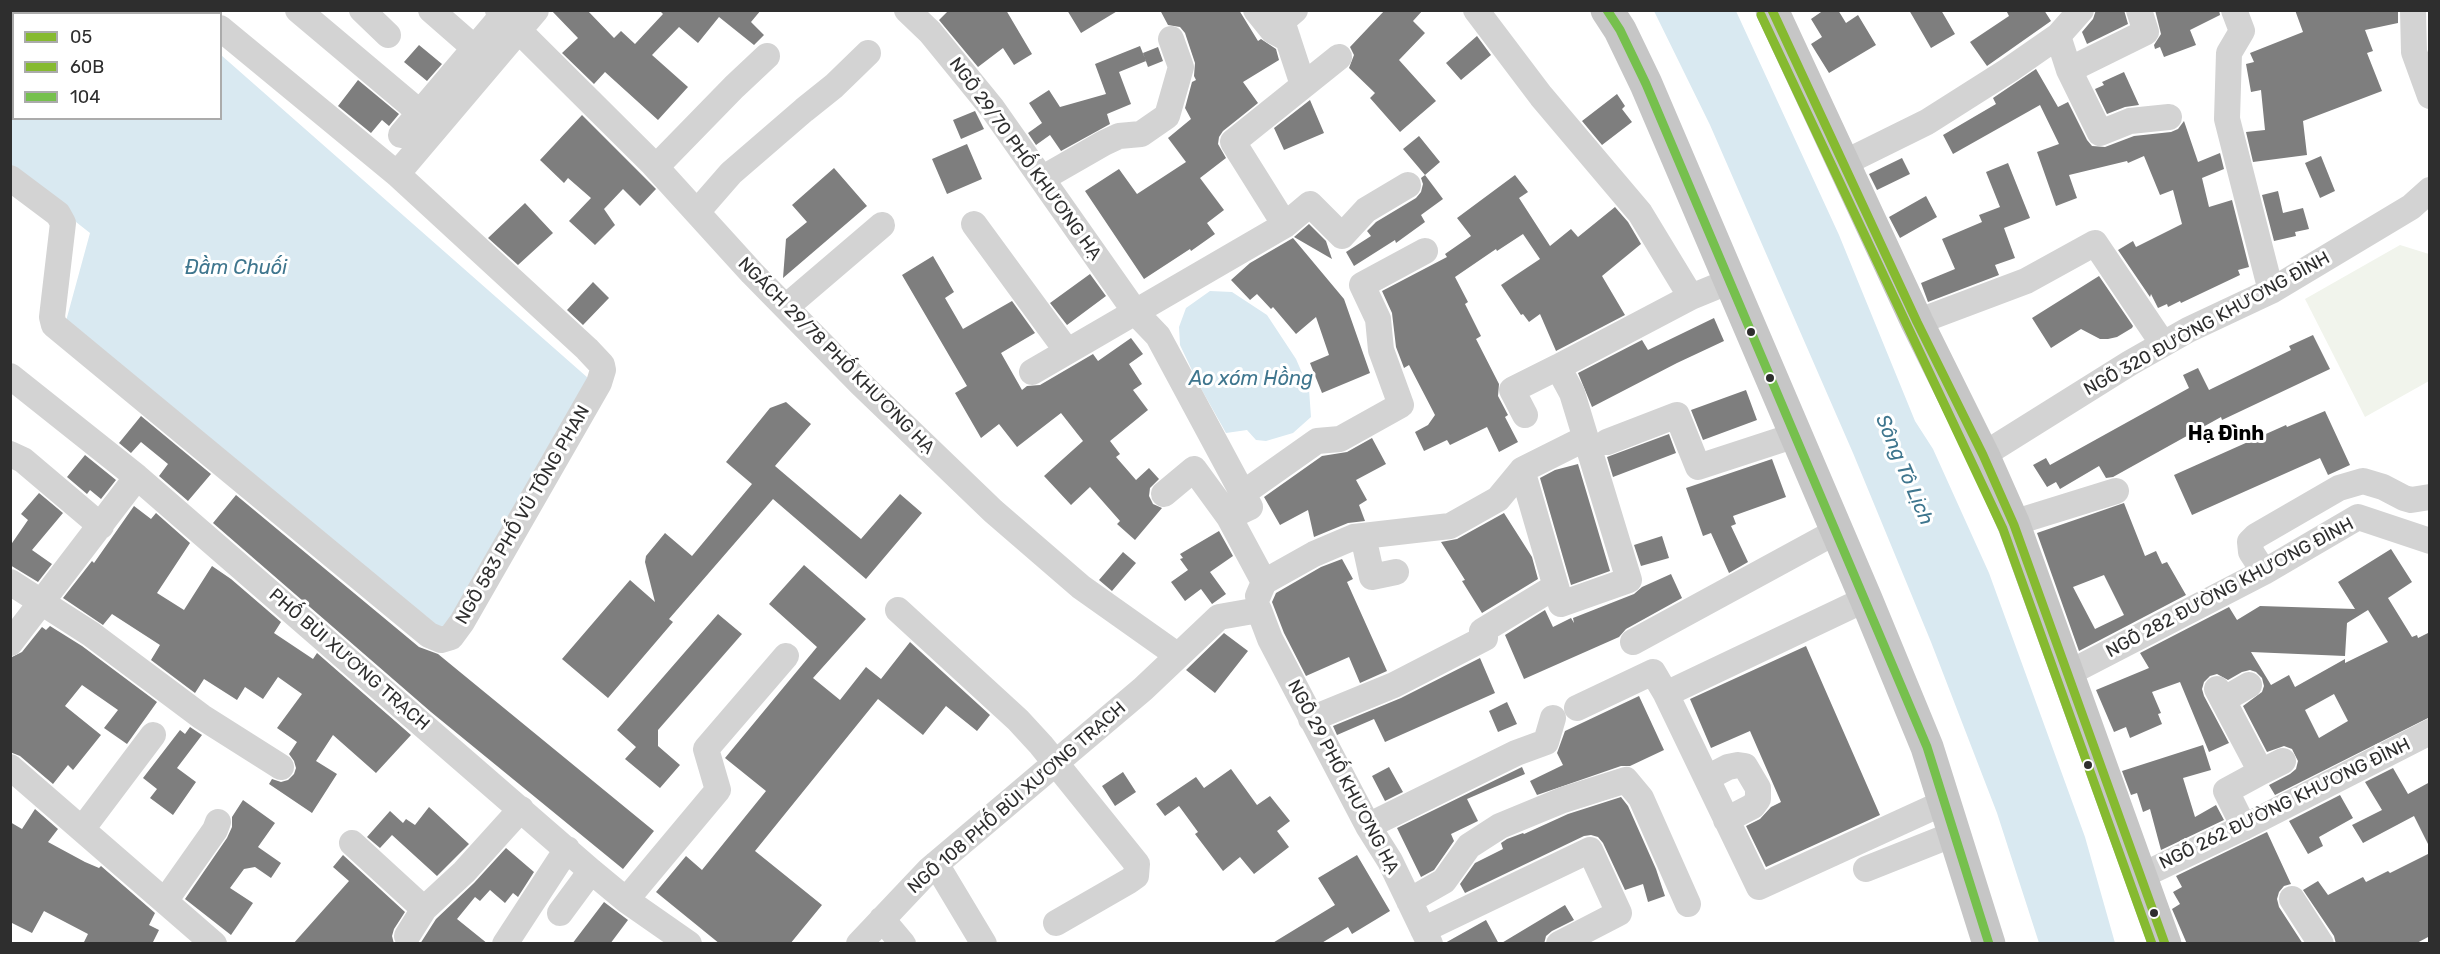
<!DOCTYPE html>
<meta charset="utf-8">
<style>
body{margin:0}
#map{position:relative;width:2440px;height:954px;overflow:hidden;background:#fff;font-family:Rubik,sans-serif}
canvas{display:block}
.frame{position:absolute;inset:0;border:12px solid #2e2e2e;pointer-events:none}
.legend{position:absolute;left:12px;top:12px;width:210px;height:108px;box-sizing:border-box;background:#fff;border:2px solid #ababab;margin:0;padding:8px 10px;list-style:none;font-size:18px;color:#2e2e2e}
.legend li{display:flex;align-items:center;gap:12px;height:30px}
.legend b{width:30px;border:2px solid #ababab}
</style>
<div id="map">
<canvas width="2440" height="954"></canvas>
<div class="frame"></div>
<ul class="legend">
<li><b style="height:8px;background:#86ba30"></b>05</li>
<li><b style="height:8px;background:#86ba30"></b>60B</li>
<li><b style="height:8px;background:#76c04d"></b>104</li>
</ul>
</div>
<script>
const ctx = document.querySelector('canvas').getContext('2d');
ctx.lineJoin = 'round';
function paint(path, color) { ctx.fillStyle = color; ctx.fill(path, 'evenodd'); }
const toPath = rows => new Path2D(rows.map(r => 'M' + r).join(''));
function trace(path, color, width, dash) { ctx.strokeStyle = color; ctx.lineWidth = width; ctx.lineCap = dash ? 'butt' : 'round'; ctx.setLineDash(dash || []); ctx.stroke(path); }
function write(font, color, halo, rows, align = 'center') {
  ctx.font = font + ' Rubik,sans-serif'; ctx.lineWidth = 6; ctx.setLineDash([]); ctx.textBaseline = 'middle'; ctx.strokeStyle = halo; ctx.fillStyle = color; for (const [text, x, y, turn = 0] of rows) {
    ctx.save(); ctx.translate(x, y); ctx.rotate((+turn || 0) * Math.PI / 180); ctx.textAlign = isNaN(turn) ? turn : align; if (halo) ctx.strokeText(text, 0, 0); ctx.fillText(text, 0, 0); ctx.restore();
  }
}
paint(toPath([
 [2400,245,2429,254,2429,381,2365,417,2305,299]
]), '#f1f4ec');
paint(toPath([
 [170,10,173,13,14,14,14,118,220,118,221,55,588,378,445,632,66,321,90,233,11,171,10,11],
 [1654,11,1736,11,1839,235,1915,421,1933,449,1989,573,2085,837,2115,943,2039,943,1997,813,1931,642,1853,453,1710,125],
 [1210,291,1232,292,1267,315,1296,359,1309,389,1311,417,1293,433,1266,441,1256,440,1247,430,1226,433,1199,385,1180,345,1179,327,1186,308]
]), '#d9e9f1');
paint(toPath([
 [551,10,587,10,614,38,621,31,635,44,663,14,659,10,761,10,751,22,764,35,754,45,719,17,698,43,679,27,652,55,688,87,658,120,605,72,594,84,562,53,578,38],
 [949,10,1006,10,1032,54,1014,65,1003,48,978,67,939,20],
 [1067,10,1119,10,1081,33],
 [1160,10,1239,10,1258,41,1261,39,1276,49,1279,60,1243,82,1258,103,1223,131,1219,137,1218,144,1226,158,1200,178,1224,210,1207,223,1215,234,1191,251,1190,249,1144,279,1085,191,1119,169,1137,194,1186,162,1168,138,1191,119,1185,108,1192,82,1196,80,1194,76,1195,63,1185,33,1180,27,1168,25],
 [1385,10,1423,10,1413,21,1425,33,1399,60,1436,101,1400,132,1370,98,1375,93,1349,68,1354,55,1350,47],
 [1824,10,1838,10,1846,23,1858,15,1876,45,1829,73,1811,44,1822,37,1811,19],
 [1909,10,1941,10,1955,34,1931,48],
 [2006,10,2044,10,2051,21,1987,66,1970,42,2009,16],
 [2096,10,2124,10,2128,24,2087,44,2082,32,2093,19],
 [2155,10,2219,10,2220,15,2190,30,2196,45,2164,57,2160,47,2155,49,2154,45,2161,34],
 [2295,10,2398,10,2398,23,2365,30,2373,51,2367,53,2382,91,2303,121,2307,155,2253,162,2246,132,2265,130,2261,90,2251,92,2246,64,2254,62,2250,53,2303,32],
 [1477,36,1491,55,1461,80,1446,63],
 [419,45,442,64,427,81,404,62],
 [1140,46,1146,61,1119,72,1131,104,1107,114,1110,124,1061,151,1050,135,1036,145,1028,133,1042,123,1029,103,1049,90,1060,107,1106,94,1095,64],
 [1158,47,1163,61,1148,67,1143,53],
 [2036,69,2058,107,2068,102,2087,140,2092,146,2105,147,2134,136,2171,132,2178,129,2184,121,2198,162,2220,153,2224,169,2202,178,2209,207,2232,200,2249,267,2238,270,2240,275,2181,303,2180,301,2168,307,2167,304,2158,308,2151,294,2150,297,2118,250,2133,241,2136,247,2182,224,2173,190,2160,195,2144,156,2128,163,2127,161,2069,175,2077,198,2056,206,2037,152,2059,144,2040,105,1953,154,1943,135,1996,104,1993,98],
 [2124,72,2139,105,2125,107,2107,114,2095,89,2104,85,2102,82],
 [358,80,399,114,389,126,382,120,371,133,338,106],
 [1617,94,1625,106,1622,109,1632,122,1602,145,1582,121],
 [1310,100,1324,133,1284,150,1274,128],
 [975,111,984,129,961,139,953,120],
 [582,115,656,189,640,206,623,189,604,209,615,225,595,245,569,221,591,198,568,178,564,183,540,160],
 [1419,136,1440,162,1425,175,1403,149],
 [967,144,982,179,947,194,932,159],
 [2321,156,2335,191,2320,198,2305,163],
 [1902,158,1910,174,1877,190,1869,174],
 [2008,163,2030,218,2004,228,2015,258,1995,265,1999,275,1928,302,1921,283,1955,269,1942,239,1982,222,1979,215,2000,207,1986,172],
 [834,168,867,206,783,278,786,239,807,222,792,205],
 [1425,175,1443,199,1421,215,1425,222,1396,243,1395,240,1354,266,1346,252,1371,236,1367,231,1376,222,1416,198,1421,192,1423,184,1421,178],
 [1515,175,1528,192,1519,198,1550,246,1571,229,1578,237,1615,207,1628,222,1641,244,1602,276,1625,315,1556,351,1540,314,1529,322,1523,314,1521,315,1501,285,1540,259,1523,234,1497,251,1496,249,1455,277,1468,302,1465,304,1481,336,1476,339,1499,384,1498,396,1508,415,1505,417,1518,442,1499,452,1487,427,1450,445,1447,440,1424,451,1415,432,1428,425,1435,415,1409,365,1404,368,1396,347,1392,313,1382,291,1447,257,1445,254,1471,236,1457,218],
 [2278,191,2283,213,2303,208,2309,229,2295,232,2296,236,2274,241,2262,195],
 [1926,196,1937,217,1900,238,1889,217],
 [525,203,553,233,518,265,488,238],
 [1309,224,1326,241,1332,259,1294,237],
 [1293,238,1344,299,1370,373,1322,393,1310,363,1329,355,1316,317,1296,334,1273,307,1271,309,1257,294,1250,300,1231,280,1250,263],
 [933,256,954,292,945,298,963,329,1012,301,1035,333,1001,353,1022,390,1027,386,1040,385,1093,354,1098,361,1131,338,1143,354,1129,364,1142,384,1133,390,1148,410,1110,441,1120,454,1116,457,1136,480,1149,468,1159,479,1150,488,1149,496,1153,504,1162,508,1135,540,1117,524,1120,521,1090,487,1071,505,1044,476,1083,441,1061,413,1017,447,999,424,981,438,955,393,967,386,902,275],
 [1090,274,1106,296,1067,325,1050,303],
 [2099,276,2133,326,2132,328,2117,337,2108,339,2100,339,2081,329,2051,348,2032,318],
 [593,282,609,298,583,325,567,310],
 [1714,318,1724,341,1677,363,1592,407,1578,373,1642,340,1648,350],
 [2313,335,2330,369,2222,420,2221,417,2113,477,2106,478,2099,466,2060,489,2056,482,2047,487,2033,465,2046,458,2050,465,2189,388,2183,375,2198,368,2209,390,2291,350,2289,346],
 [1746,390,1757,420,1703,440,1691,410],
 [786,402,811,424,775,466,861,539,900,494,922,513,866,579,773,499,669,619,673,622,608,698,562,659,630,580,655,602,645,562,646,556,665,533,692,556,752,484,726,462,770,408],
 [2325,411,2350,465,2328,475,2320,458,2192,515,2174,475,2286,425,2287,427],
 [141,416,211,474,188,501,159,476,168,464,141,442,131,453,119,443],
 [1669,434,1676,453,1613,477,1607,457],
 [1372,438,1386,464,1356,480,1367,500,1359,505,1365,521,1348,523,1314,537,1308,510,1280,525,1264,497,1322,456,1347,452],
 [85,455,116,480,101,499,90,490,87,494,67,477],
 [1772,459,1786,497,1733,516,1736,524,1731,526,1748,562,1729,573,1711,533,1703,536,1686,488],
 [1578,464,1610,571,1571,585,1540,478,1555,470],
 [39,493,63,513,32,550,52,564,38,582,10,565,10,546,28,520,21,514],
 [236,495,419,647,438,654,654,831,623,869,431,712,213,523],
 [2124,503,2145,556,2156,551,2162,564,2167,562,2186,595,2079,651,2037,533],
 [2104,575,2124,615,2095,629,2073,587],
 [134,506,151,519,156,513,190,543,157,593,184,610,212,566,231,579,281,622,274,633,313,659,317,653,411,735,376,773,333,735,316,761,337,774,312,813,269,784,272,779,281,782,288,780,294,774,296,768,294,761,289,754,297,742,277,728,302,694,278,677,263,699,245,687,237,700,204,679,195,693,151,660,160,645,112,614,103,625,63,598,92,561,94,563],
 [1504,513,1532,557,1538,579,1482,613,1462,581,1465,580,1441,542,1457,539],
 [1219,531,1233,556,1210,572,1226,594,1212,604,1201,589,1185,601,1171,582,1188,570,1180,559,1183,558,1180,554],
 [1662,536,1669,558,1641,566,1634,545],
 [2391,549,2412,582,2388,598,2412,637,2417,635,2418,638,2430,632,2430,717,2275,795,2269,785,2290,774,2296,769,2298,761,2292,749,2284,746,2267,752,2243,706,2262,692,2264,686,2262,678,2256,672,2250,670,2242,672,2228,680,2217,674,2210,676,2204,682,2202,689,2204,696,2229,743,2209,752,2180,682,2152,692,2161,713,2158,714,2162,724,2130,738,2126,727,2114,732,2096,690,2149,668,2140,653,2229,607,2237,620,2260,606,2355,609,2338,582],
 [2368,610,2388,642,2345,663,2345,659,2295,687,2289,675,2271,685,2251,652,2345,656,2347,623],
 [2334,694,2348,721,2319,738,2305,710],
 [1123,552,1136,563,1112,591,1099,580],
 [1342,559,1353,579,1347,582,1387,671,1360,683,1349,657,1306,676,1284,633,1272,602,1276,593,1321,567],
 [804,565,866,619,813,678,840,700,866,667,881,679,910,642,990,715,977,731,946,706,923,735,878,699,755,851,822,905,790,944,720,944,656,892,686,856,702,870,766,791,725,758,817,647,769,604],
 [1671,574,1682,598,1626,629,1619,637,1524,679,1505,635,1545,610,1553,627,1571,618,1574,623,1573,618,1634,594,1642,587],
 [718,614,742,634,658,730,658,746,680,765,660,788,625,759,636,747,617,730],
 [50,626,82,646,157,702,127,744,104,728,118,710,82,685,65,706,101,735,73,770,68,765,53,784,20,756,10,752,10,658,22,652,42,627,46,630],
 [1224,633,1248,651,1215,693,1186,670],
 [1806,646,1880,815,1766,867,1746,826,1760,819,1771,807,1781,802,1750,731,1711,748,1690,699],
 [1480,658,1495,693,1385,742,1374,719,1337,735,1333,726,1401,698],
 [1639,696,1664,750,1630,766,1621,766,1537,795,1530,781,1563,765,1557,753,1565,731],
 [1507,702,1517,724,1498,732,1489,711],
 [190,727,202,735,177,768,196,782,173,815,150,798,157,789,143,778,180,730,185,734],
 [2203,745,2211,770,2183,778,2195,817,2216,805,2224,820,2161,850,2150,809,2143,812,2137,793,2131,795,2122,771],
 [1389,767,1403,792,1385,801,1372,776],
 [1522,767,1525,774,1467,799,1478,821,1451,834,1454,841,1434,870,1421,877,1397,828],
 [2393,768,2408,794,2430,782,2430,848,2414,816,2363,843,2352,825,2382,810,2365,782],
 [1231,769,1257,805,1270,796,1290,821,1277,831,1289,847,1254,874,1240,857,1223,871,1195,834,1198,832,1179,806,1165,816,1156,804,1196,777,1204,788],
 [1123,772,1136,792,1115,806,1102,786],
 [2340,795,2353,818,2319,837,2323,846,2308,854,2289,821],
 [1621,797,1628,806,1656,869,1665,896,1648,902,1643,884,1625,890,1603,843,1598,837,1591,835,1584,836,1465,893,1460,884,1475,863,1503,849,1501,843,1507,839,1523,833,1524,834,1568,814],
 [243,800,275,823,258,847,281,863,271,878,255,867,244,869,230,888,253,903,231,935,185,899,227,838,232,827,232,817],
 [429,807,469,844,437,876,392,835,380,848,367,837,390,811,403,823,406,819,415,825],
 [35,809,58,829,48,842,85,862,99,868,101,866,155,913,149,925,159,930,152,944,83,944,88,934,44,911,32,933,10,922,10,822,22,829],
 [2267,832,2291,884,2284,886,2279,892,2277,899,2279,907,2303,944,2187,944,2172,909,2180,904,2173,892,2182,887,2176,876],
 [506,848,534,872,518,897,513,893,505,903,490,890,480,901,475,897,457,919,488,944,420,944,436,919,474,883],
 [2430,853,2430,936,2415,944,2336,944,2334,936,2303,890,2318,881,2328,895,2363,877,2366,882,2388,871,2390,873],
 [343,855,405,912,394,929,392,936,394,944,293,944,349,881,333,867],
 [1357,855,1390,911,1352,934,1348,927,1320,944,1271,944,1335,905,1318,878],
 [604,902,628,920,610,944,572,944],
 [1565,905,1574,920,1552,931,1546,936,1544,944,1500,944],
 [1486,920,1499,944,1445,944,1445,943]
]), '#7e7e7e');
trace(toPath([
 [199,10,203,14],
 [298,10,437,127],
 [362,10,388,35],
 [431,10,487,59],
 [498,10,652,163,752,273,861,384,993,511,1081,587,1177,655],
 [907,10,930,32,992,108,1136,313,1158,336,1250,507,1229,517],
 [1256,10,1273,31,1288,39],
 [1295,10,1282,21,1303,85],
 [1476,10,1541,96,1640,213,1691,297],
 [2234,10,2242,31,2229,53,2227,119,2271,291],
 [2413,10,2414,52,2430,96],
 [2058,36,2069,70,2100,133,2130,121,2169,117],
 [2069,70,2146,32,2139,10],
 [401,135,507,10],
 [1844,163,1927,122,2009,70,2058,36,2081,10],
 [656,167,734,87,767,56],
 [397,174,536,10],
 [10,178,58,214,63,223,52,317,54,325,429,635,441,640,451,637,462,622,599,383,603,370,602,365,587,349,397,174,220,28],
 [1043,178,1104,143,1119,136,1141,134,1167,116,1181,67,1171,39],
 [697,212,731,173,804,110,834,86,868,53],
 [974,224,1067,351],
 [1285,225,1233,142,1339,57],
 [786,307,882,225],
 [1917,322,2026,281,2095,243,2163,344],
 [1032,372,1285,225,1310,204,1342,236,1366,210,1408,185],
 [10,376,137,477,591,871,626,900,689,944],
 [1525,415,1512,390,1558,367],
 [1607,442,1677,415,1698,467,1796,435],
 [10,454,23,460,101,526],
 [1983,455,2130,363,2188,330,2271,291,2411,207,2430,190],
 [1522,470,1561,604,1629,580,1572,393,1558,367,1691,297,1730,281],
 [1164,494,1194,469,1229,517,1264,582,1258,596],
 [1242,494,1317,441,1340,439,1401,405,1381,350,1378,319,1362,285,1425,251],
 [2014,525,2029,518,2116,491],
 [1363,536,1372,577,1396,572],
 [2264,572,2251,552,2250,542,2256,536,2339,488,2363,481,2383,487,2404,498,2411,500,2430,497],
 [10,582,91,634,202,717,281,767],
 [1264,582,1314,554,1354,537,1450,526,1498,499,1522,470,1586,438],
 [1866,599,1666,694,1759,887,1945,802],
 [898,610,1018,720,1041,745,1137,864,1136,876,1129,881,1056,923],
 [1633,642,1837,531],
 [10,643,137,477],
 [2067,674,2264,572,2358,517,2430,541],
 [2217,689,2261,772,2226,791,2244,827],
 [2223,700,2249,685],
 [1577,708,1653,672,1666,694],
 [1311,719,1394,685,1485,638,1482,631,1548,591],
 [10,767,214,944],
 [2261,772,2283,761],
 [1707,778,1728,767,1738,765,1745,766,1758,788,1758,799,1753,806,1726,820],
 [1368,826,1516,753,1546,742,1553,718],
 [83,828,153,735],
 [352,843,424,909],
 [936,864,984,944],
 [1866,869,1954,834],
 [2141,876,2244,827,2430,732],
 [2292,899,2321,944],
 [626,900,718,790,706,749,786,656],
 [165,901,215,830,218,822],
 [1409,901,1444,881,1469,846,1500,826,1563,800,1626,780,1641,798,1688,904],
 [560,913,591,871],
 [882,919,903,944],
 [1423,930,1590,850,1619,913,1559,944],
 [407,936,424,909,464,872,521,809],
 [505,944,567,849],
 [859,944,929,870,1143,689,1219,617,1259,610,1270,639,1368,826,1390,861,1430,944]
]), '#d3d3d3', 26);
trace(toPath([
 [1607,10,1620,30,1646,84,1866,599,1927,747,1989,944],
 [1772,10,1917,322,1983,455,2014,525,2165,944]
]), '#c6c6c6', 33);
trace(toPath([
 [1772,10,1917,322,1983,455,2014,525,2165,944]
]), '#86ba30', 9);
trace(toPath([
 [1761,15,2003,529,2152,944]
]), '#86ba30', 9);
trace(toPath([
 [1607,10,1620,30,1646,84,1927,747,1989,944]
]), '#76c04d', 9);
for (const [x, y, r, color] of [
 [1751,332,5,"#2e2e2e"],
 [1770,378,5,"#2e2e2e"],
 [2088,765,5,"#2e2e2e"],
 [2154,913,5,"#2e2e2e"]
]) { const dot = new Path2D(); dot.arc(x, y, r, 0, 2 * Math.PI); ctx.fillStyle = color; ctx.fill(dot); trace(dot, '#fff', 2); }
write('18px', '#2e2e2e', '#fff', [
 ["NGÕ 29/70 PHỐ KHƯƠNG HẠ",1025,159,54],
 ["NGÕ 320 ĐƯỜNG KHƯƠNG ĐÌNH",2207,324,-29],
 ["NGÁCH 29/78 PHỐ KHƯƠNG HẠ",836,356,45],
 ["NGÕ 583 PHỐ VŨ TÔNG PHAN",523,515,-60],
 ["NGÕ 282 ĐƯỜNG KHƯƠNG ĐÌNH",2230,588,-28],
 ["PHỐ BÙI XƯƠNG TRẠCH",349,660,41],
 ["NGÕ 29 PHỐ KHƯƠNG HẠ",1343,777,62],
 ["NGÕ 108 PHỐ BÙI XƯƠNG TRẠCH",1017,798,-41],
 ["NGÕ 262 ĐƯỜNG KHƯƠNG ĐÌNH",2285,804,-26]
]);
write('italic 20px', '#3f768e', '#fff', [
 ["Đầm Chuối",236,268],
 ["Ao xóm Hồng",1251,379],
 ["Sông Tô Lịch",1904,470,67]
]);
write('bold 20px', '#000', '#fff', [
 ["Hạ Đình",2226,434]
]);
</script>
